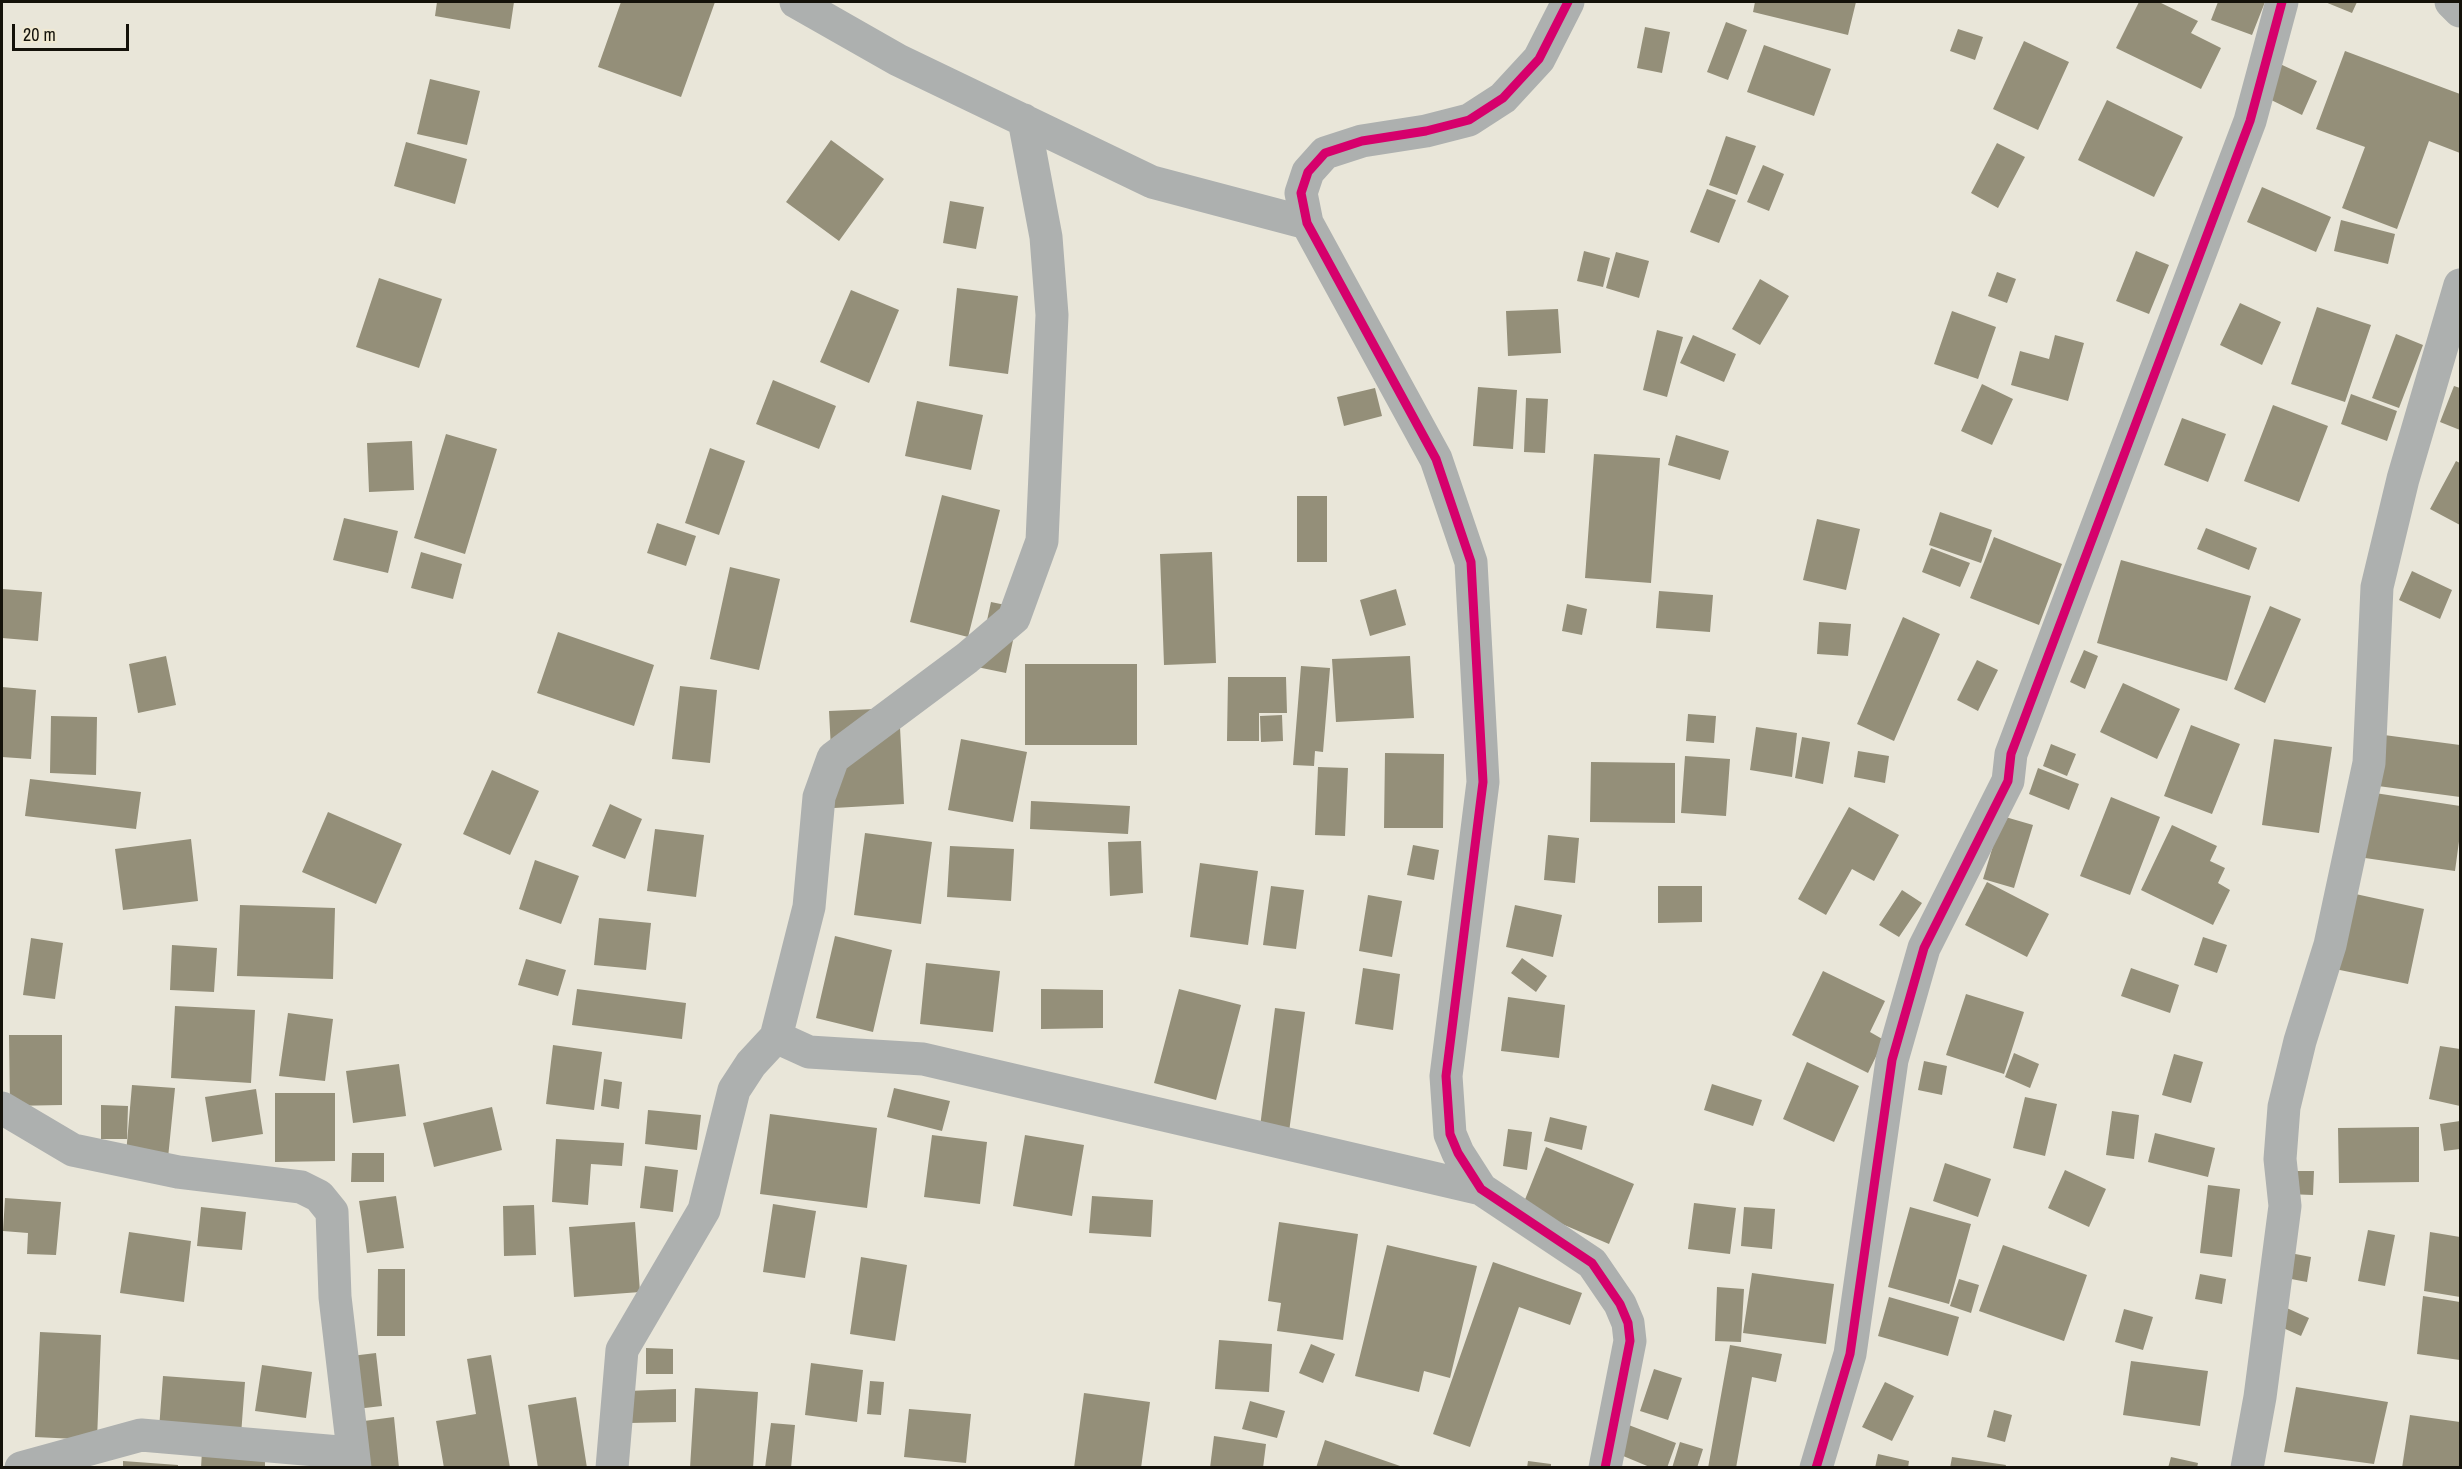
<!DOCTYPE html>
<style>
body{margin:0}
#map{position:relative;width:2462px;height:1469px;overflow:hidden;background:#e9e6d9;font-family:"Archivo Narrow",sans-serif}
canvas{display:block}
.frame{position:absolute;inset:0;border:3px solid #14120a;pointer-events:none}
.scale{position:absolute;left:12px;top:24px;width:117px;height:27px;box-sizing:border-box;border:3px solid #14120a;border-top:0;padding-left:8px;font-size:18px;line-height:21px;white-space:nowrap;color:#14120a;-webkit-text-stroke:4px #f0e9d2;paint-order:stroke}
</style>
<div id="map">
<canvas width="2462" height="1469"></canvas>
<div class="frame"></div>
<div class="scale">20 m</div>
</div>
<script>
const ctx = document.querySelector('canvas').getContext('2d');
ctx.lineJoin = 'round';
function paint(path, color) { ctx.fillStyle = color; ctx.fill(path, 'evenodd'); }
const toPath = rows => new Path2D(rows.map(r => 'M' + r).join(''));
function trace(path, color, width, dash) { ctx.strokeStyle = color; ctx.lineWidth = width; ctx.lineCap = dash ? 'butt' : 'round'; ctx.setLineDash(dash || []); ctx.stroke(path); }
paint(toPath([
 [437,2,514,2,510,29,435,16],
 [621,2,715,2,681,97,598,67],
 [1755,2,1856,2,1848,35,1753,12],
 [2139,2,2159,2,2198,21,2191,33,2221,48,2201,89,2116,48],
 [2218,2,2265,2,2252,35,2211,20],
 [2325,2,2357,2,2352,13],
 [1726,22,1747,30,1728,80,1707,72],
 [1645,27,1670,32,1662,73,1637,68],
 [1958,29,1983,37,1975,60,1950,51],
 [2024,41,2069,62,2038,130,1993,109],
 [1764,45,1831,69,1814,116,1747,92],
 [2345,51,2460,94,2460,153,2429,141,2397,229,2342,208,2365,147,2316,129],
 [2280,64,2317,81,2302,115,2265,97],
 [430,79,480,91,467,145,417,134],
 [2107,100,2183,137,2154,197,2078,160],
 [1726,136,1756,146,1737,195,1709,185],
 [831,140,884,179,839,241,786,202],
 [406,142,467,159,455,204,394,186],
 [1997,143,2025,157,1998,208,1971,193],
 [1763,165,1784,174,1769,211,1747,202],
 [2262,187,2331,217,2316,252,2247,222],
 [1707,189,1736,200,1719,243,1690,232],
 [950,201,984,207,976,249,943,243],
 [2341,220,2395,234,2388,264,2334,251],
 [1584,251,1610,258,1603,287,1577,281],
 [2136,251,2169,265,2149,314,2116,301],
 [1616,252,1649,261,1639,298,1606,288],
 [1997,272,2016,279,2007,303,1988,296],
 [379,278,442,299,419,368,356,347],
 [1760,279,1789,296,1760,345,1732,329],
 [957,288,1018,296,1008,374,949,366],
 [851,290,899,310,869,383,820,362],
 [2240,303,2281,322,2262,365,2220,345],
 [2317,307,2371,325,2345,402,2291,384],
 [1558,309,1561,353,1508,356,1506,311],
 [1952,311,1996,327,1978,379,1934,364],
 [1657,330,1683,337,1667,397,1643,390],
 [2396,334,2423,345,2399,408,2372,398],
 [1693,335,1736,354,1724,382,1680,363],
 [2055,335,2084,343,2068,401,2011,385,2020,351,2049,359],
 [773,380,836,406,819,449,756,424],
 [1982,384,2013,399,1992,445,1961,431],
 [2454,386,2460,388,2460,430,2440,422],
 [1478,387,1517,390,1513,449,1473,446],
 [1375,388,1382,416,1344,426,1337,397],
 [2351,394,2397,411,2387,441,2341,424],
 [1526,398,1548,399,1545,453,1524,452],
 [917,401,983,415,971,470,905,456],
 [2273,405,2328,426,2299,502,2244,481],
 [2182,418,2226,434,2208,482,2164,465],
 [446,434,497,449,465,554,414,538],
 [1676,435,1729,451,1720,480,1668,465],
 [412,441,414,490,369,492,367,443],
 [710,448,745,461,719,535,685,523],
 [1594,454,1660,458,1651,583,1585,578],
 [2456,461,2460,463,2460,525,2430,509],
 [942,495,1000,510,968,637,910,622],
 [1297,496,1327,496,1327,562,1297,562],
 [1940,512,1992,530,1981,563,1929,545],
 [344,518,398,531,388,573,333,560],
 [1817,519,1860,529,1846,590,1803,580],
 [657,523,696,536,686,566,647,553],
 [2206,528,2257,548,2249,570,2197,549],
 [1994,537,2062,564,2039,625,1970,598],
 [1931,548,1970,563,1960,587,1922,572],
 [421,552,462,564,453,599,411,588],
 [1212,552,1216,663,1164,665,1160,554],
 [2121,560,2251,596,2227,681,2097,643],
 [730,567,780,579,759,670,710,659],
 [2412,571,2452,590,2440,619,2399,600],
 [2,589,42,592,38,641,2,638],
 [1396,589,1406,625,1370,636,1360,600],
 [1659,591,1713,595,1710,632,1656,628],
 [991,602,1020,608,1006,673,977,667],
 [1567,604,1587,609,1582,635,1562,631],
 [2270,606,2301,619,2265,703,2234,689],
 [1903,617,1940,634,1894,741,1857,724],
 [1819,622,1851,624,1848,656,1817,654],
 [558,632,654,665,634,726,537,693],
 [2084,650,2098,656,2085,689,2070,682],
 [166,656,176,705,138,713,129,664],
 [1410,656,1414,718,1336,722,1332,659],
 [1977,660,1998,670,1978,711,1957,700],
 [1025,664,1137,664,1137,745,1025,745],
 [1301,666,1330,668,1323,752,1315,751,1314,766,1293,765],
 [1228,677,1286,677,1287,713,1259,713,1259,741,1227,741],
 [2123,683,2180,709,2157,759,2100,732],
 [680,686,717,690,710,763,672,759],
 [2,687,36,690,31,759,2,757],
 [899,708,904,804,834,808,829,711],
 [1688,714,1716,716,1714,743,1686,741],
 [1282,715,1283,741,1261,742,1260,716],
 [51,716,97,717,96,775,50,773],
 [2191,725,2240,744,2212,814,2164,796],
 [1756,727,1797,733,1792,777,1750,770],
 [2384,735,2460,745,2460,797,2378,786],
 [1802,737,1830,742,1823,784,1795,778],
 [961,739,1027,752,1013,822,948,810],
 [2274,739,2332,747,2319,833,2262,825],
 [2051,744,2076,754,2067,776,2043,766],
 [1858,751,1889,756,1885,783,1854,777],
 [1385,753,1444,754,1443,828,1384,828],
 [1685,756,1730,759,1726,816,1681,813],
 [1591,762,1675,763,1675,823,1590,822],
 [1318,767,1348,768,1345,836,1315,835],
 [2038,768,2079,784,2069,810,2029,794],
 [492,770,539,791,510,855,463,834],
 [30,779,141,792,136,829,25,816],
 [2375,793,2460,806,2460,834,2455,871,2365,858],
 [2111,797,2160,817,2130,895,2080,876],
 [1031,801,1130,806,1128,834,1030,829],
 [610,804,642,819,625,859,592,846],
 [1849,807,1899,835,1874,881,1852,869,1826,915,1798,899],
 [328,812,402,844,376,904,302,872],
 [2002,816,2033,825,2014,888,1983,879],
 [2172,825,2217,846,2210,861,2225,868,2218,883,2230,890,2213,925,2141,890],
 [655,829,704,835,696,897,647,891],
 [865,833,932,842,921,924,854,915],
 [1548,835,1579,838,1575,883,1544,880],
 [191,839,198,901,123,910,115,849],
 [1141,841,1143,893,1110,896,1108,842],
 [1413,845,1439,850,1434,880,1407,875],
 [950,846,1014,849,1011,901,947,897],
 [535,860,579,876,561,924,519,909],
 [1200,863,1258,871,1248,945,1190,937],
 [1987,882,2049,914,2027,957,1965,925],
 [1271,886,1304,890,1296,949,1263,945],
 [1658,886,1702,886,1702,922,1658,923],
 [1902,890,1922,903,1899,937,1879,925],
 [2351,893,2424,909,2408,984,2335,969],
 [1368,895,1402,901,1392,957,1359,951],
 [240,905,335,908,333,979,237,976],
 [1515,905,1562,915,1553,957,1506,947],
 [599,918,651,923,646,970,594,965],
 [835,936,892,950,873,1032,816,1018],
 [2203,937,2227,945,2217,973,2194,965],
 [31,938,63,943,55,999,23,995],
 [172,945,217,948,214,992,170,990],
 [1522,958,1547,976,1536,992,1511,973],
 [526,959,566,970,558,996,518,985],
 [926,963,1000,971,993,1032,920,1024],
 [1363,968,1400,974,1393,1030,1355,1024],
 [2131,968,2179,985,2170,1013,2121,996],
 [1823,971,1885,1001,1870,1032,1884,1040,1868,1073,1792,1035],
 [577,989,686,1003,682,1039,572,1025],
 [1041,989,1103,990,1103,1028,1041,1029],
 [1179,989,1241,1005,1216,1100,1154,1083],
 [1966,994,2024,1012,2004,1074,1946,1055],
 [1508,997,1565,1005,1559,1058,1501,1051],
 [175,1006,255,1010,251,1083,171,1078],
 [1275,1008,1305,1012,1289,1132,1260,1127],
 [288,1013,333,1019,325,1081,279,1076],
 [9,1035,62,1035,62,1105,10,1106],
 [553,1045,602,1052,594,1110,546,1104],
 [2440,1046,2460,1049,2460,1106,2429,1099],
 [2014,1053,2039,1064,2030,1088,2005,1077],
 [2174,1054,2203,1062,2191,1103,2162,1095],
 [1924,1061,1947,1066,1942,1095,1918,1090],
 [1807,1062,1859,1086,1834,1142,1783,1119],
 [399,1064,406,1116,353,1123,346,1071],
 [604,1079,622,1082,619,1109,601,1106],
 [1712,1084,1762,1100,1753,1126,1704,1110],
 [132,1085,175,1088,168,1158,126,1154],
 [894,1088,950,1101,942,1131,887,1117],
 [256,1089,263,1134,212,1142,205,1097],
 [275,1093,335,1093,335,1161,275,1162],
 [2025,1097,2057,1104,2045,1156,2013,1148],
 [101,1105,128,1106,127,1139,101,1139],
 [492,1107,502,1150,434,1167,423,1123],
 [648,1110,701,1115,697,1150,645,1144],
 [2112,1111,2139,1115,2134,1159,2106,1155],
 [770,1114,877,1128,867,1208,760,1194],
 [1550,1117,1587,1126,1582,1150,1544,1141],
 [2460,1121,2460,1149,2444,1151,2440,1124],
 [2419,1127,2419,1182,2339,1183,2338,1128],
 [1508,1129,1532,1132,1527,1170,1503,1166],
 [2155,1133,2215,1148,2208,1177,2148,1162],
 [932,1135,987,1142,980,1204,924,1197],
 [1025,1135,1084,1145,1072,1216,1013,1206],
 [556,1139,624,1143,622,1166,591,1164,588,1205,552,1202],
 [1546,1147,1634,1184,1609,1244,1522,1207],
 [352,1153,384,1153,384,1182,351,1182],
 [1945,1163,1991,1179,1978,1217,1933,1201],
 [645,1166,678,1170,673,1212,640,1208],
 [2065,1170,2106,1189,2089,1227,2048,1208],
 [2288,1171,2314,1171,2313,1195,2287,1194],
 [2208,1185,2240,1189,2232,1257,2200,1253],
 [396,1196,404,1248,367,1253,359,1201],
 [1092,1196,1153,1200,1151,1237,1089,1233],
 [5,1198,61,1202,56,1255,27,1254,28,1233,3,1231],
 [1694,1203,1736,1208,1730,1254,1688,1249],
 [773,1204,816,1211,805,1278,763,1272],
 [534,1205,536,1255,504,1256,503,1206],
 [201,1207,246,1212,242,1250,197,1246],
 [1744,1207,1775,1209,1772,1249,1741,1246],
 [1910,1207,1971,1224,1949,1304,1888,1287],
 [635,1222,640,1292,574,1297,569,1227],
 [1279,1222,1358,1234,1343,1340,1277,1331,1281,1303,1268,1301],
 [2368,1230,2395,1235,2385,1286,2358,1281],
 [129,1232,191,1241,184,1302,120,1293],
 [2430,1232,2460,1237,2460,1297,2424,1291],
 [1387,1245,1477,1266,1450,1378,1424,1371,1419,1392,1355,1376],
 [2003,1245,2087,1275,2064,1341,1979,1311],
 [2290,1253,2311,1257,2307,1282,2286,1278],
 [861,1257,907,1265,895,1341,850,1334],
 [1493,1262,1582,1293,1570,1325,1519,1307,1470,1447,1433,1434],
 [378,1269,405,1269,405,1336,377,1336],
 [1752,1273,1834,1284,1826,1344,1743,1333],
 [2200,1274,2226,1279,2222,1304,2195,1299],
 [1959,1279,1979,1285,1971,1313,1950,1306],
 [1717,1287,1744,1289,1741,1342,1715,1341],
 [2423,1296,2460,1302,2460,1360,2417,1354],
 [1889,1297,1959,1317,1948,1356,1878,1336],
 [2280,1305,2309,1318,2301,1336,2272,1323],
 [2124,1309,2153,1317,2143,1350,2115,1342],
 [40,1332,101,1335,97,1440,35,1437],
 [1219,1340,1272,1344,1269,1392,1215,1389],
 [1311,1344,1335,1354,1323,1383,1299,1373],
 [1730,1345,1782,1354,1776,1382,1752,1377,1736,1468,1708,1468],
 [646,1348,673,1349,673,1374,646,1374],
 [376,1353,382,1406,356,1409,351,1356],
 [491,1355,510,1468,444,1468,436,1421,476,1414,467,1359],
 [2131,1361,2208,1371,2200,1426,2123,1415],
 [811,1363,863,1370,857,1422,805,1415],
 [262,1365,312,1372,306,1418,255,1411],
 [1654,1369,1682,1378,1668,1420,1640,1411],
 [163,1376,245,1382,241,1435,159,1429],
 [870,1381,884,1382,881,1415,867,1414],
 [1885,1382,1914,1396,1892,1441,1862,1427],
 [2296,1387,2388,1402,2374,1464,2284,1452],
 [695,1388,758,1392,753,1468,690,1468],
 [676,1389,676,1422,629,1423,628,1391],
 [1084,1393,1150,1402,1141,1468,1074,1468],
 [576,1397,587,1468,538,1468,528,1405],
 [1250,1401,1285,1411,1277,1438,1242,1429],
 [909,1409,971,1414,966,1463,904,1457],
 [1994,1410,2012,1415,2005,1442,1987,1437],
 [2410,1415,2460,1422,2460,1468,2402,1468],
 [394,1417,399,1468,369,1468,364,1421],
 [771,1423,795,1425,791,1468,765,1468],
 [1626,1424,1676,1443,1667,1468,1652,1468,1616,1453],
 [1214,1436,1266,1444,1263,1468,1210,1468],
 [1325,1440,1403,1467,1403,1468,1316,1468],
 [1680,1442,1703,1449,1697,1468,1672,1468],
 [202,1451,265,1454,265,1468,201,1468],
 [1878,1454,1909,1461,1908,1468,1875,1468],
 [1952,1457,2006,1465,2005,1468,1950,1468],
 [2171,1457,2198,1463,2197,1468,2168,1468],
 [123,1461,178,1465,178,1468,123,1468],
 [1528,1461,1551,1464,1551,1468,1527,1468]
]), '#948f79');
trace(toPath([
 [796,2,898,60,1152,182,1307,223],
 [1568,2,1539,59,1503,98,1469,120,1426,131,1362,141,1325,153,1308,172,1301,193,1307,223,1436,459,1471,562,1483,782,1446,1076,1450,1134,1458,1153,1481,1189,1592,1263,1620,1304,1628,1323,1630,1341,1605,1468],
 [2451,2,2460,11],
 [776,1037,809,1052,923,1059,1481,1189],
 [2,1108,73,1150,178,1172,301,1187,319,1196,332,1212,335,1297,355,1468],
 [21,1468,141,1435,351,1453],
 [612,1468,622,1350,704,1210,734,1090,751,1064,776,1037,809,907,819,797,833,758,967,658,1014,618,1042,541,1052,315,1046,237,1024,120],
 [1816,1468,1850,1354,1892,1060,1924,948,2008,781,2011,754,2250,121,2282,2],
 [2247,1468,2260,1397,2285,1206,2280,1159,2284,1107,2300,1041,2330,945,2369,763,2377,587,2403,479,2460,285]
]), '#adb0af', 33);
trace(toPath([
 [1568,2,1539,59,1503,98,1469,120,1426,131,1362,141,1325,153,1308,172,1301,193,1307,223,1436,459,1471,562,1483,782,1446,1076,1450,1134,1458,1153,1481,1189,1592,1263,1620,1304,1628,1323,1630,1341,1605,1468],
 [1816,1468,1850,1354,1892,1060,1924,948,2008,781,2011,754,2250,121,2282,2]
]), '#d6006c', 9);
</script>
